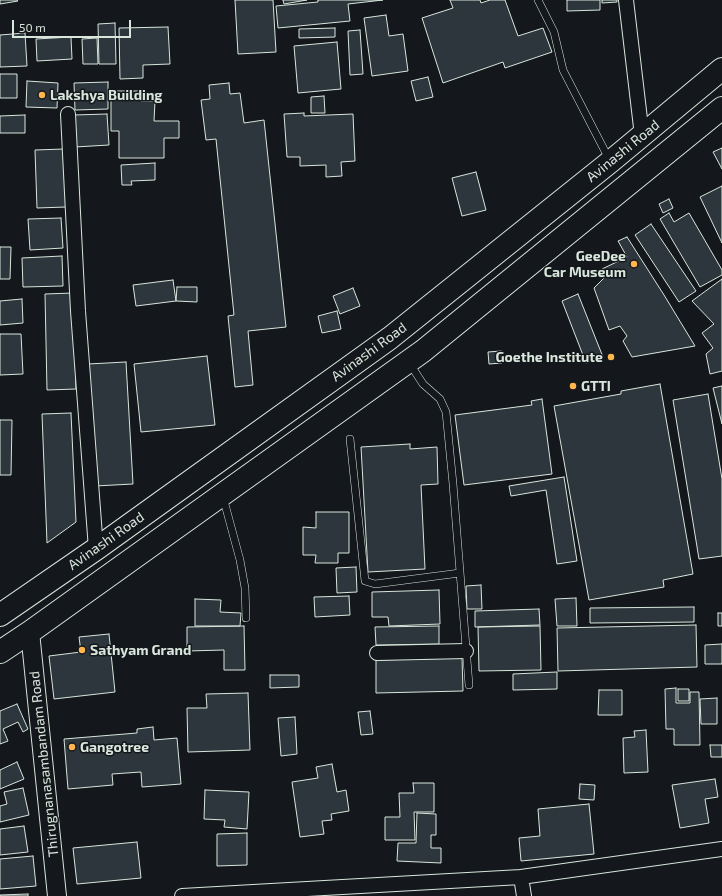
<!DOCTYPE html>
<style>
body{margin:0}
#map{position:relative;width:722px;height:896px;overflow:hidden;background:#14181c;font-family:"Exo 2",sans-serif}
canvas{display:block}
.scale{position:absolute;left:12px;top:20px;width:119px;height:18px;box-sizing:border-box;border:2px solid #d8e6dc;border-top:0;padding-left:5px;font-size:12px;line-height:14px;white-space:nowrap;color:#d8e6dc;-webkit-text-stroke:3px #14181c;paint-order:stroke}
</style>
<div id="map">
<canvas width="722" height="896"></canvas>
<div class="scale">50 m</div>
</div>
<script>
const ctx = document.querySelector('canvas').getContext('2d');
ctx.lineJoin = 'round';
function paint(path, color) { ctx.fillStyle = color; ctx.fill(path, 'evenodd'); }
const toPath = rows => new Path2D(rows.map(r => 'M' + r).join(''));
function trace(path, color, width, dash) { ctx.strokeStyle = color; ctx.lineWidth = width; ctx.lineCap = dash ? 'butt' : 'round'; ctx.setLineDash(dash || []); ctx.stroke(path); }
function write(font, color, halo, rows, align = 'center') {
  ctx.font = font + ' "Exo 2",sans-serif'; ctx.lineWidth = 3; ctx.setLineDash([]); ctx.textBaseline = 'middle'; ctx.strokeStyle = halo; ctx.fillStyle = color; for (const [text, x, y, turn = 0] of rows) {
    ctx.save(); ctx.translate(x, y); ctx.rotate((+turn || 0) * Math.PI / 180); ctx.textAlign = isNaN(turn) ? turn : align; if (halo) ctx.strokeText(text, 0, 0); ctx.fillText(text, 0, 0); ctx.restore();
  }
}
const building = toPath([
 [0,0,17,0,18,1,0,4,0,0],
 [235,0,273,0,276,52,238,54,235,0],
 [283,0,307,0,284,4,283,0],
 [318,0,383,0,348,4,350,21,278,28,276,6,318,2,318,0],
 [450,0,480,0,481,3,490,0,505,0,518,36,543,28,552,52,505,68,503,62,443,83,422,18,453,8,450,0],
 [567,0,600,0,600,10,567,11,567,0],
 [602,0,617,0,617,2,602,3,602,0],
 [386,15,389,36,403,34,408,71,372,76,364,18,386,15],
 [115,23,116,64,99,64,98,24,115,23],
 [168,27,170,64,143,65,143,78,120,79,119,28,168,27],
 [335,28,335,37,299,38,299,29,335,28],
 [360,30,363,74,350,75,348,31,360,30],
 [25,33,27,66,0,67,0,35,25,33],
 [71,37,72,59,37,61,36,39,71,37],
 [97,38,98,64,83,64,82,39,97,38],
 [337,42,341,89,298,93,294,46,337,42],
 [0,74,17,74,17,98,0,98,0,74],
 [428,77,433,97,416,101,411,81,428,77],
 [27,81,58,83,57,108,26,107,27,81],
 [108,82,108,109,75,110,74,83,108,82],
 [229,83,230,94,240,93,244,123,264,120,286,327,248,331,253,385,235,387,228,316,234,315,216,139,206,140,201,100,210,99,209,85,229,83],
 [111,91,141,91,141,101,155,101,154,121,179,121,179,138,164,138,164,158,119,158,119,131,111,131,111,91],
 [324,96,325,113,311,113,311,97,324,96],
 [304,113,304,116,353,114,355,161,341,162,342,176,326,177,326,165,300,166,300,157,287,157,284,114,304,113],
 [107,114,109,145,75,147,74,115,107,114],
 [25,115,25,133,0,133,0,116,25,115],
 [722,148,722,169,713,152,722,148],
 [64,149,66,207,37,208,35,150,64,149],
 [155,163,155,180,131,181,132,185,122,185,121,165,155,163],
 [476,172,486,210,462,216,452,178,476,172],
 [722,186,722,243,700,197,722,186],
 [669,199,673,208,663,213,659,204,669,199],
 [669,213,674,222,689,213,722,270,722,275,700,287,660,219,669,213],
 [61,218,63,248,30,250,28,219,61,218],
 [651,224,696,291,679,302,635,235,651,224],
 [627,237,664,295,695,346,632,357,623,341,627,336,620,326,609,330,594,288,604,278,602,269,627,257,618,241,627,237],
 [0,247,11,247,10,279,0,279,0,247],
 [62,256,63,286,23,287,22,258,62,256],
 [722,279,722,371,710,374,706,354,713,348,702,333,714,324,692,301,722,279],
 [173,280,176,301,136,306,133,285,173,280],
 [177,287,197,287,197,302,176,301,177,287],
 [353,288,360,306,340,314,333,296,353,288],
 [73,293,76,389,47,390,45,294,73,293],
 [578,294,603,357,586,363,562,301,578,294],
 [22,299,23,323,0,325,0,301,22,299],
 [337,311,341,329,322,333,318,316,337,311],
 [0,334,21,334,23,374,0,375,0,334],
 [501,351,502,363,489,364,488,352,501,351],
 [207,356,215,425,141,432,134,364,207,356],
 [126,362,133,484,95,486,88,364,126,362],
 [660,384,693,574,663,580,664,587,589,600,554,406,621,394,621,391,660,384],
 [722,386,722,424,713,388,722,386],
 [708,394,722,479,722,556,699,559,673,400,708,394],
 [542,399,552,474,464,485,455,415,532,405,531,401,542,399],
 [71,413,76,522,47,543,42,414,71,413],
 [0,420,12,420,11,475,0,475,0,420],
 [410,444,410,449,437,447,438,484,421,485,425,569,368,572,361,447,410,444],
 [564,477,577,561,557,564,546,490,511,496,509,486,564,477],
 [316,512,349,512,349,553,338,553,338,563,315,563,316,555,303,555,303,527,316,528,316,512],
 [356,567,357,592,337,593,336,568,356,567],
 [481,585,482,609,467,609,466,586,481,585],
 [439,590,440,624,389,626,388,617,372,617,372,592,439,590],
 [349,596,350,615,315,617,314,597,349,596],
 [576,598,577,626,557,626,555,599,576,598],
 [195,599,221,600,220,612,241,613,240,626,195,626,195,599],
 [694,607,694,622,590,623,590,608,694,607],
 [539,609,540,625,475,627,475,611,539,609],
 [718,613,722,613,722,626,718,626,718,613],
 [696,625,697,667,558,671,557,628,696,625],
 [244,626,245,670,224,670,224,650,187,651,187,627,244,626],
 [439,626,439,644,376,645,375,627,439,626],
 [540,626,541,670,479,671,478,627,540,626],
 [109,634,115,692,54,699,49,656,81,652,79,637,109,634],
 [722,644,722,664,705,664,705,645,722,644],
 [462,658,463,691,376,693,376,660,462,658],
 [557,672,557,689,513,690,513,674,557,672],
 [270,675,299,675,299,687,270,688,270,675],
 [676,688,676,703,690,703,690,692,699,692,700,745,674,745,674,729,666,729,665,689,676,688],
 [678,689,689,689,689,701,678,701,678,689],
 [599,690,622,690,622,715,598,715,599,690],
 [248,693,250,750,188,752,187,708,207,708,206,694,248,693],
 [717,698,717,724,701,724,700,699,717,698],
 [17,704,28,729,23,732,18,722,3,729,8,741,0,744,0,711,17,704],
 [370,711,373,734,361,735,358,712,370,711],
 [295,717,297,754,281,756,278,718,295,717],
 [153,727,154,740,177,738,181,784,142,787,141,772,112,774,113,785,68,789,64,739,137,733,137,729,153,727],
 [646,730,648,772,624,773,623,738,635,737,634,731,646,730],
 [710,745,722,745,722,757,711,757,710,745],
 [17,762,24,779,0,789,0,770,17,762],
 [332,764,337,792,346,790,349,811,331,814,332,820,322,821,324,834,300,837,292,782,318,778,316,767,332,764],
 [715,779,718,797,705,799,709,823,680,828,672,785,715,779],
 [413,783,434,783,434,812,414,812,415,840,385,840,385,817,400,817,399,793,414,793,413,783],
 [580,784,595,785,594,800,579,799,580,784],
 [23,788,29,815,0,822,0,806,7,804,4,792,23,788],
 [205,790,249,792,247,829,224,827,225,820,204,819,205,790],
 [589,804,594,854,521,861,519,838,540,836,538,809,589,804],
 [417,813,436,814,436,835,431,835,431,848,441,848,441,863,397,861,398,843,416,843,417,813],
 [24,826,28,852,0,855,0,829,24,826],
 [247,833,247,865,217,866,217,834,247,833],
 [137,842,141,878,77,884,73,848,137,842],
 [33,856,36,886,0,889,0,859,33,856],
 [28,894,28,896,0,896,0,895,28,894]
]);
paint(building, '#2c363c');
trace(building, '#d8e6dc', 1);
const service = toPath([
 [538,0,554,32,563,70,609,159],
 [410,364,423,384,440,399,446,412,453,484,469,685],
 [350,439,365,581,375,584,460,573],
 [223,497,240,560,245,588,246,618]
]);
const minor = toPath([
 [626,0,642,136],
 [68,114,78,311,96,549],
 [377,653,466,651],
 [521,877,524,896],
 [182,896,521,877,722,849]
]);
const tertiary = toPath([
 [30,632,57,896]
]);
const primary = toPath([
 [0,615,96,549,390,338,610,162,722,69],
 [0,652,30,632,423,351,722,108]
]);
trace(service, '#d8e6dc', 8);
trace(minor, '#d8e6dc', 16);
trace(tertiary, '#d8e6dc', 20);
trace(primary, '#d8e6dc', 24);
trace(service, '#14181c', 7);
trace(minor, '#14181c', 14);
trace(tertiary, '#14181c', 18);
trace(primary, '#14181c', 22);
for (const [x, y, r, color] of [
 [42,95,4,"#ffb74d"],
 [634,264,4,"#ffb74d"],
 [611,357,4,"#ffb74d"],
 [573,386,4,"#ffb74d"],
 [82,650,4,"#ffb74d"],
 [72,747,4,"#ffb74d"]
]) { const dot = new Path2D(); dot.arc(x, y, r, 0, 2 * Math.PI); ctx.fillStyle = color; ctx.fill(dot); trace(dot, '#14181c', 1.5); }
write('bold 14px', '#d8e6dc', '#14181c', [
 ["Lakshya Building",50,95],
 ["GeeDee",626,256,"right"],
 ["Car Museum",626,272,"right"],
 ["Goethe Institute",603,357,"right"],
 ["GTTI",581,386],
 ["Sathyam Grand",90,650],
 ["Gangotree",80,747]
], 'left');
write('14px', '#d8e6dc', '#14181c', [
 ["Avinashi Road",623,151,-39],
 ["Avinashi Road",369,352,-36],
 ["Avinashi Road",106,541,-35],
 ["Thirugnanasambandam Road",44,764,-96]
]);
</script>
